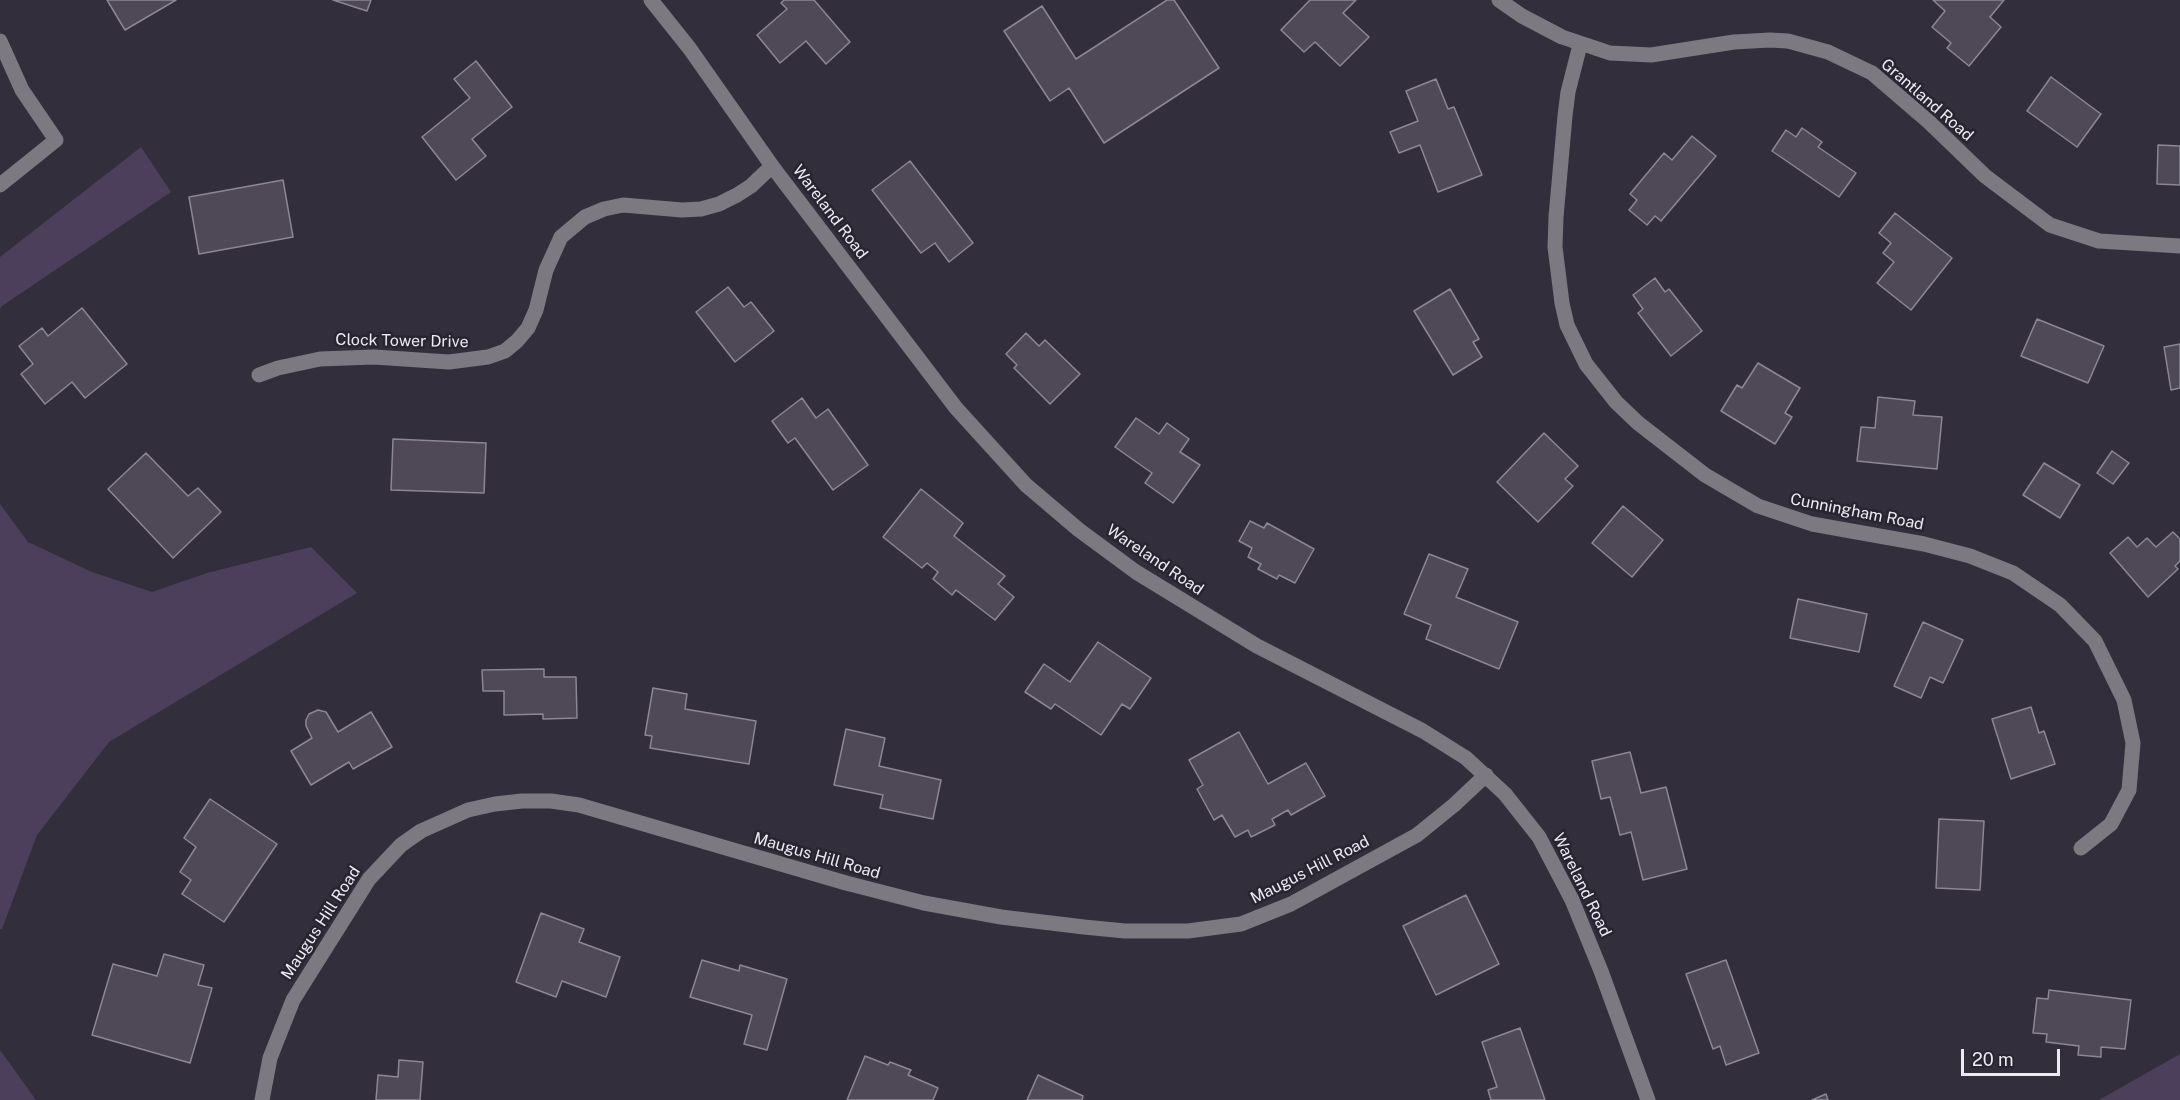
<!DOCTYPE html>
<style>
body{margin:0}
#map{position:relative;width:2180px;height:1100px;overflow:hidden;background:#332e3b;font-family:"Public Sans",sans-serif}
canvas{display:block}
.scale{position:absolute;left:1961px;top:1049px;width:99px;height:27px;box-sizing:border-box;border:3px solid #edeaf2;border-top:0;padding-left:8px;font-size:18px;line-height:21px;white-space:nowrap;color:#edeaf2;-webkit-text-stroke:4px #292431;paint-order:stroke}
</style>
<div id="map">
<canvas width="2180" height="1100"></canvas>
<div class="scale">20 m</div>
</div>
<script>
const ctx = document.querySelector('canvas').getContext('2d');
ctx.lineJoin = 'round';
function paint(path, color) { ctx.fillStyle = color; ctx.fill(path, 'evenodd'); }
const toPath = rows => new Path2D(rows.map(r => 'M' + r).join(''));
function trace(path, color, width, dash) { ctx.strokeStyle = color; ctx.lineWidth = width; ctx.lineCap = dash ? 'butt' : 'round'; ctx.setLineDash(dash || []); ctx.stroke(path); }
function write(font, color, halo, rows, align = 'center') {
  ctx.font = font + ' "Public Sans",sans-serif'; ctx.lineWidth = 5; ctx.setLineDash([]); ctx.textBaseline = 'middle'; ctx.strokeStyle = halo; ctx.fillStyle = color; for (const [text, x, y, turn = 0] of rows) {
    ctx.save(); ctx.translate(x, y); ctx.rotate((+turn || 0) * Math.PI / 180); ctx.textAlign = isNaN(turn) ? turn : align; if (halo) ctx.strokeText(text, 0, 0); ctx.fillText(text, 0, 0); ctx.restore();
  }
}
paint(toPath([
 [141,147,171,192,2,306,0,309,0,257],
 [0,504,28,542,92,572,152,592,207,573,311,547,357,593,109,742,37,835,2,929,0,929],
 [0,1050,36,1100,0,1100],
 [2180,1053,2180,1100,2099,1100,2180,1054]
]), '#4b3f5b');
const building = toPath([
 [107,0,176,0,125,30,107,0],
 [333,0,371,0,367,11,333,0],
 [784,0,814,0,850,42,826,64,806,41,780,63,757,35,787,9,781,3,784,0],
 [1167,0,1174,0,1219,68,1104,143,1069,88,1050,101,1004,31,1042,6,1076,59,1167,0],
 [1310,0,1356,0,1343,13,1369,37,1340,66,1315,42,1304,52,1281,30,1310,0],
 [1933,0,2004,0,1990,17,2001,27,1969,66,1947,48,1951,43,1932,27,1945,11,1933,0],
 [476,61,512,107,472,139,486,156,456,180,422,137,470,98,454,79,476,61],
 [2051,77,2101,114,2077,147,2027,111,2051,77],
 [1436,79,1448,109,1454,107,1482,175,1438,192,1420,145,1399,153,1390,132,1418,121,1406,91,1436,79],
 [1802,128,1822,142,1818,147,1856,173,1839,197,1772,151,1786,130,1796,137,1802,128],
 [1692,136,1716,156,1661,221,1655,216,1647,225,1629,210,1637,200,1630,194,1664,153,1672,160,1692,136],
 [2158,145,2180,146,2180,185,2157,184,2158,145],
 [910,161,973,243,949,262,935,243,921,253,872,190,910,161],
 [283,180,293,237,199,254,189,197,283,180],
 [1895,213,1952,258,1911,310,1877,283,1894,262,1883,253,1891,243,1879,233,1895,213],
 [1655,278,1665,292,1669,289,1702,331,1671,356,1638,313,1643,309,1633,295,1655,278],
 [728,287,744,307,751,302,774,331,735,362,696,312,728,287],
 [1450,289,1479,339,1473,342,1482,357,1453,375,1414,311,1450,289],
 [82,308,127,364,85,398,72,382,45,404,21,374,33,364,19,346,42,328,48,336,82,308],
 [2037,319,2104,346,2088,383,2021,356,2037,319],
 [1026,333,1039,346,1045,340,1080,374,1050,404,1014,368,1017,365,1006,354,1026,333],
 [2180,344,2180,388,2171,390,2164,347,2180,344],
 [1758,363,1800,388,1785,413,1792,417,1775,444,1721,411,1737,385,1742,388,1758,363],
 [1878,397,1915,401,1913,415,1942,417,1937,469,1857,461,1861,427,1875,428,1878,397],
 [802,398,816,418,828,409,868,465,833,490,795,438,788,443,772,421,802,398],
 [1136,418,1159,434,1167,423,1189,439,1180,452,1200,465,1173,503,1145,483,1152,473,1115,447,1136,418],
 [1544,433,1578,466,1565,479,1573,486,1538,522,1497,482,1544,433],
 [393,439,486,443,484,493,391,490,393,439],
 [2112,451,2129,463,2113,484,2097,473,2112,451],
 [146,453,188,496,198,488,221,512,173,558,108,489,146,453],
 [2044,463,2080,485,2060,518,2023,495,2044,463],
 [921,489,963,523,954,536,1005,576,998,584,1014,597,995,620,956,590,952,595,933,579,938,572,927,563,922,568,883,537,921,489],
 [1623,506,1663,540,1632,577,1592,543,1623,506],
 [1250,521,1264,528,1267,523,1314,549,1295,583,1279,575,1277,579,1258,569,1261,564,1248,557,1252,548,1239,541,1250,521],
 [2173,532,2180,539,2180,561,2175,566,2178,569,2148,597,2110,553,2128,537,2137,547,2147,538,2156,547,2173,532],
 [1429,554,1468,569,1456,597,1518,622,1499,669,1426,639,1431,625,1404,614,1429,554],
 [1798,599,1867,614,1859,652,1790,638,1798,599],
 [1923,622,1963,640,1943,683,1930,677,1921,698,1894,686,1923,622],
 [1098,642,1151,678,1130,709,1122,704,1101,735,1055,704,1051,709,1025,692,1044,664,1070,682,1098,642],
 [544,669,544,677,576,677,577,718,543,719,543,714,504,715,504,691,483,691,482,670,544,669],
 [653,688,687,694,685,709,756,721,749,764,650,748,652,736,645,735,653,688],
 [2031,707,2039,733,2044,731,2055,764,2011,779,1992,719,2031,707],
 [318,710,326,712,338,732,371,712,392,747,353,769,349,762,311,785,291,751,312,738,306,726,306,720,309,714,318,710],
 [846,729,885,738,879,766,941,780,933,819,880,808,883,795,834,785,846,729],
 [1239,732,1268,784,1306,763,1325,796,1291,815,1288,810,1272,819,1275,825,1251,837,1248,830,1235,837,1222,815,1214,820,1197,789,1203,785,1189,760,1239,732],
 [1630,752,1641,793,1666,787,1687,869,1643,880,1631,832,1620,835,1610,797,1601,799,1592,761,1630,752],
 [210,799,277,844,224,922,182,894,191,880,180,872,196,847,184,838,210,799],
 [1939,819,1984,821,1980,890,1936,888,1939,819],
 [1466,895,1499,964,1436,995,1403,926,1466,895],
 [541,913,584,929,579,942,620,957,606,997,562,981,556,997,516,982,541,913],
 [164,954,204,965,198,985,212,988,190,1063,92,1035,113,964,157,976,164,954],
 [702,960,739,971,740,965,787,979,767,1050,744,1044,752,1015,690,997,702,960],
 [1726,960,1759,1053,1726,1065,1720,1046,1713,1049,1686,974,1726,960],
 [2049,990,2131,1000,2125,1049,2101,1047,2101,1057,2078,1055,2079,1046,2046,1042,2047,1034,2033,1033,2037,998,2048,999,2049,990],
 [1520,1028,1545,1100,1491,1100,1488,1090,1497,1087,1482,1042,1520,1028],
 [865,1056,888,1065,890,1062,911,1070,908,1075,938,1088,933,1100,847,1100,865,1056],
 [399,1060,423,1062,420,1100,376,1100,378,1075,398,1077,399,1060],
 [1038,1075,1083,1096,1082,1100,1027,1100,1038,1075],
 [1826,1094,1828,1100,1812,1100,1826,1094]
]);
paint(building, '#4f4957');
trace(building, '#8c8695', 1.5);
trace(toPath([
 [651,0,690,49,772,166,956,408,1026,485,1079,530,1136,572,1257,646,1423,731,1466,758,1505,794,1539,837,1572,900,1601,971,1648,1100],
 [1499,0,1522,16,1562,37,1610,53,1651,55,1734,42,1770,40,1788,41,1828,52,1872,73,1929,122,1985,176,2050,225,2099,241,2180,246],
 [0,41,22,90,56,140,0,185],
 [1580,45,1568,92,1565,116,1556,217,1555,247,1562,303,1567,325,1586,364,1616,402,1638,423,1705,475,1758,506,1812,524,1924,544,1970,556,2013,573,2060,605,2095,641,2124,700,2133,743,2129,790,2111,824,2081,848],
 [259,375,278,368,320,359,374,357,449,362,488,357,505,351,517,341,528,328,536,310,546,270,561,237,585,217,604,209,623,205,682,210,701,209,719,204,737,195,751,186,772,166],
 [262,1100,270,1058,293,1000,369,879,401,845,421,831,468,810,495,804,522,801,551,801,579,805,846,883,924,903,1001,917,1084,927,1125,931,1188,931,1241,924,1291,904,1417,835,1454,805,1486,775]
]), '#7c7980', 15);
write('16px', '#edeaf2', '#292431', [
 ["Grantland Road",1927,100,41],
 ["Wareland Road",830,212,53],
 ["Clock Tower Drive",402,341,1],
 ["Cunningham Road",1857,512,11],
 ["Wareland Road",1155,560,34],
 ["Maugus Hill Road",817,856,16],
 ["Maugus Hill Road",1310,870,-27],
 ["Wareland Road",1582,885,64],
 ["Maugus Hill Road",321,923,-57]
]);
</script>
